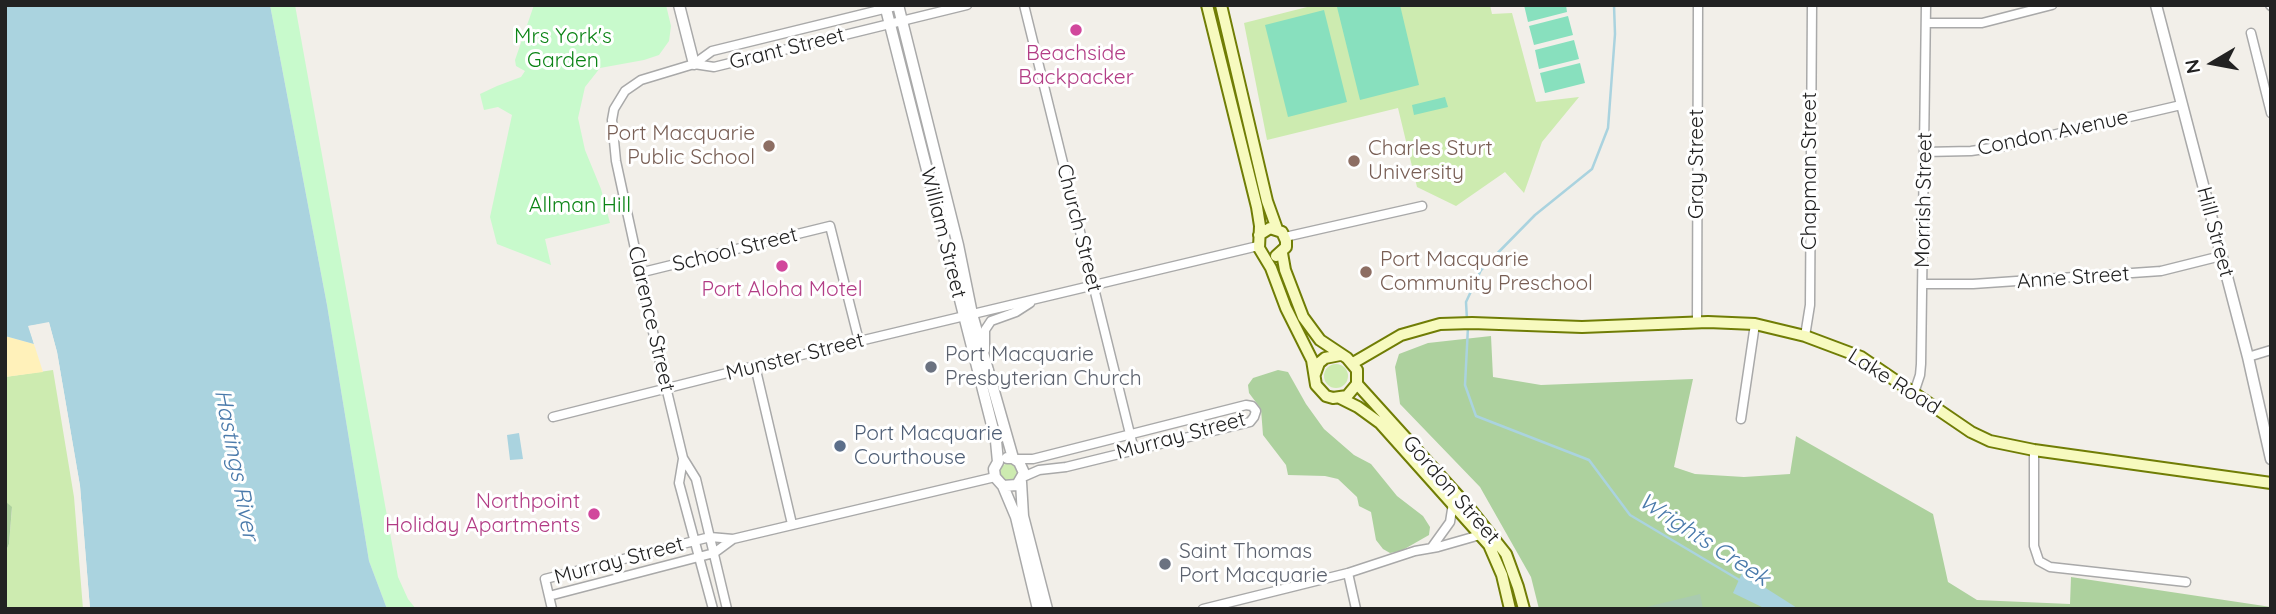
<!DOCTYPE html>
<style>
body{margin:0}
#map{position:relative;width:2276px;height:614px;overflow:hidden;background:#f2efe9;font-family:Quicksand,sans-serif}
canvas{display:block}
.frame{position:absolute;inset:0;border:7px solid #222;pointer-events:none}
.north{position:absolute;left:2178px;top:28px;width:70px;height:70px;-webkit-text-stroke:5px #fff;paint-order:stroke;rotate:260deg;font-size:19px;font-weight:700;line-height:28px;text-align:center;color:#222}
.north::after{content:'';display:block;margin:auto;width:24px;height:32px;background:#222;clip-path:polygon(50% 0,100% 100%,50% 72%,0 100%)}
</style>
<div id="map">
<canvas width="2276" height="614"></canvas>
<div class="frame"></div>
<div class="north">N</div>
</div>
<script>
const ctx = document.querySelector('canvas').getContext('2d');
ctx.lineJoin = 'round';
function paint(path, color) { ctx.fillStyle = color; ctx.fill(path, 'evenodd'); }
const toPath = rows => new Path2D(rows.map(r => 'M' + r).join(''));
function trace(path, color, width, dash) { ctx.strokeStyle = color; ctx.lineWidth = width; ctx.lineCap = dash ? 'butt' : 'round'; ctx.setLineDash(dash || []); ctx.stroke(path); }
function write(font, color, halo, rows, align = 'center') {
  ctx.font = font + ' Quicksand,sans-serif'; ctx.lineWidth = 6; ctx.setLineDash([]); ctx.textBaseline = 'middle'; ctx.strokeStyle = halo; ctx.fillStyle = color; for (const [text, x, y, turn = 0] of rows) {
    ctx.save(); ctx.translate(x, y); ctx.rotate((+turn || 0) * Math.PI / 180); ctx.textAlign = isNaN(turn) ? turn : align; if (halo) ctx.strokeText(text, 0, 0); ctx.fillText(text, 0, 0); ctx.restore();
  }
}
paint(toPath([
 [1315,5,1490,5,1492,14,1512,13,1536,102,1579,97,1542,142,1524,193,1505,172,1456,206,1417,187,1398,108,1267,140,1244,23],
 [1228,60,1265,210,1262,211,1225,61],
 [921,119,923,119,954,244,961,282,958,283,921,130],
 '1324 376a12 12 0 1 1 24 0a12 12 0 1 1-24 0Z',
 [53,370,74,497,83,609,5,609,5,553,9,544,12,508,5,501,5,377],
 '1000 472a9 9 0 1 1 18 0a9 9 0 1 1-18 0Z'
]), '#cdebb0');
paint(toPath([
 [1491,336,1493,377,1541,385,1693,379,1674,467,1695,474,1744,477,1790,474,1796,436,1933,514,1948,582,1977,600,2070,604,2071,577,2271,607,2271,609,1539,609,1531,577,1480,487,1400,404,1395,367,1399,354,1428,343],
 [1278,370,1288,372,1306,404,1324,429,1354,455,1371,464,1397,496,1423,516,1430,527,1429,535,1401,551,1390,553,1383,549,1376,540,1371,512,1359,506,1357,497,1338,479,1325,476,1288,475,1286,465,1263,435,1261,409,1249,393,1248,385,1253,378],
 [5,501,12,507,9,544,5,553]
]), '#add19e');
paint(toPath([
 [5,336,34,344,43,372,5,377]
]), '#fff1ba');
paint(toPath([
 [1700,594,1703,609,1638,609]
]), '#aacbaf');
paint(toPath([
 [270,5,295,5,398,577,408,599,416,609,387,609,369,561,327,305],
 [534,5,666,5,671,26,669,41,659,55,644,60,600,68,585,87,578,118,585,150,601,189,610,223,545,239,551,265,497,244,490,217,512,115,498,107,484,110,480,94,497,86,521,77,525,71,516,66,515,60]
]), '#c8facc');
paint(toPath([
 [1346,5,1400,5,1419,85,1360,100,1337,7],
 [1524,5,1566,5,1567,12,1528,22],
 [1324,10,1347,102,1288,117,1265,25],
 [1568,16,1573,35,1534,45,1529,26],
 [1574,40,1579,59,1539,69,1535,50],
 [1580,63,1585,83,1545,93,1540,73],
 [1445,97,1448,107,1414,115,1412,105]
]), '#88e0be');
paint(toPath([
 [5,5,270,5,327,305,369,561,387,609,90,609,80,486,57,352,49,323,29,326,34,344,5,336],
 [519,433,523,459,510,460,507,435],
 [1742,573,1794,606,1798,609,1766,609,1733,593]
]), '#aad3df');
paint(toPath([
 [49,322,57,352,80,486,90,609,87,609,76,486,54,353,46,326,33,329,37,343,35,347,28,326]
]), '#f2efe9');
trace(toPath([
 [1467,320,1466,302,1481,270,1535,215,1592,169,1608,128,1615,34,1614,5],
 [1468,327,1465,385,1476,416,1589,460,1630,515,1741,581]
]), '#aad3df', 2.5);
const minor = toPath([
 [1024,5,1134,450],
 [2270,5,2271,6],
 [1926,23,1982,23,2052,5],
 [2251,33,2271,113],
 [694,64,714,67,967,5],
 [1924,152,1971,151,2005,146,2181,105],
 [1285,237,1422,206],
 [639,273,830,226,859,341],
 [1923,284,1973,284,2161,271,2221,256],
 [1697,322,1698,5],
 [1805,336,1810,305,1812,5],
 [985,350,985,330,991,321,1016,312,1030,303],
 [2248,357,2271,350],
 [755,366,792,524],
 [1914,393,1920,375,1921,364,1926,5],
 [553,417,755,366,1258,246],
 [1741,419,1755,324],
 [2034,450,2034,546,2039,561,2050,567,2186,582],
 [683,459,679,483,713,609],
 [1016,459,1033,459,1246,405,1252,406,1256,411,1254,417,1250,422,1066,467,1039,470,1023,477],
 [1432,547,1450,522,1453,503],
 [1348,573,1356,609],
 [549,596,714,553,733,539],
 [552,609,545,579,710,537,733,539,995,477],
 [727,609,696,479,683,458,655,341,616,161,612,120,614,109,625,91,641,80,694,64,712,51,900,5],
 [1203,609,1348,573,1415,551,1438,547,1480,535]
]);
const tertiary = toPath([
 [679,5,694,64],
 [885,5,996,441,998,462,994,469,995,477,1003,486,1016,517,1038,609],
 [898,5,958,245,972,314,1013,458],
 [2156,5,2248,357,2271,459],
 [1021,482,1023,516,1047,609],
 [1003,486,1017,485,1024,473,1019,462,1013,458,1007,458]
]);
const secondary = toPath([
 [1207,5,1257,207,1260,226,1259,248,1271,268,1286,308,1312,360,1316,385,1326,396,1333,398,1347,396,1357,384,1357,370,1347,358,1320,340,1303,317,1285,270,1282,253],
 [1221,5,1267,201,1277,229],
 [1259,235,1270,228,1282,232,1286,241,1286,247,1276,256],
 [1353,363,1401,335,1440,324,1472,323,1582,327,1708,322,1755,324,1805,336,1861,357,1971,432,1990,441,2034,450,2271,483],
 [1315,374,1319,363,1325,358,1340,355],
 [1357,384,1471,510,1506,554,1518,587,1524,609],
 [1340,398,1358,407,1380,423,1489,545,1502,575,1510,609]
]);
trace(minor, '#a9a9a9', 11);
trace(tertiary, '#a9a9a9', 13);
trace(secondary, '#707d05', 14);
trace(minor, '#fff', 8);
trace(tertiary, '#fff', 10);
trace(secondary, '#f7fabf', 10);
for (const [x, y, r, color] of [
 [1076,30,7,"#d1479c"],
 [769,146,7,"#8d6e63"],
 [1354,161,7,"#8d6e63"],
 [782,266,7,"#d1479c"],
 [1366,272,7,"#8d6e63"],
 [931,367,7,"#6b7280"],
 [840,446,7,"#5c6f8a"],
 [594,514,7,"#d1479c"],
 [1165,564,7,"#6b7280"]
]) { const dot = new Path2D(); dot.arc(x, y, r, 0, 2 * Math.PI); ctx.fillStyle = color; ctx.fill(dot); trace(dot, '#fff', 2.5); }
write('21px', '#0c8416', '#fff', [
 ["Mrs York's",563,37],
 ["Garden",563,61],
 ["Allman Hill",580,206]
]);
write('21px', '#222', '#fff', [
 ["Grant Street",787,49,-14],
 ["Condon Avenue",2053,133,-12],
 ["Gray Street",1697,164,-90],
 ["Chapman Street",1810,171,-90],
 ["Morrish Street",1924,200,-89],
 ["Church Street",1079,228,76],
 ["Hill Street",2215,232,75],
 ["William Street",943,233,76],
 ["School Street",735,250,-14],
 ["Anne Street",2073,278,-4],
 ["Clarence Street",651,319,77],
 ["Munster Street",795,357,-14],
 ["Lake Road",1894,382,32],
 ["Murray Street",1181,436,-15],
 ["Gordon Street",1451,490,49],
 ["Murray Street",619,561,-15]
]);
write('21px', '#b23c85', '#fff', [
 ["Beachside",1076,54],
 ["Backpacker",1076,78],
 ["Port Aloha Motel",782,290],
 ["Northpoint",580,502,"right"],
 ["Holiday Apartments",580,526,"right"]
]);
write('21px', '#785e54', '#fff', [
 ["Port Macquarie",755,134,"right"],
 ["Public School",755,158,"right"],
 ["Charles Sturt",1368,149],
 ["University",1368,173],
 ["Port Macquarie",1380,260],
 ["Community Preschool",1380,284]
], 'left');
write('21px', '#5b616d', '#fff', [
 ["Port Macquarie",945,355],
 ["Presbyterian Church",945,379],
 ["Saint Thomas",1179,552],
 ["Port Macquarie",1179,576]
], 'left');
write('21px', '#4e5e75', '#fff', [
 ["Port Macquarie",854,434],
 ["Courthouse",854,458]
], 'left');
write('italic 23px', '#4a7aab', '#fff', [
 ["Hastings River",236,465,79],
 ["Wrights Creek",1704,540,33]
]);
</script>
